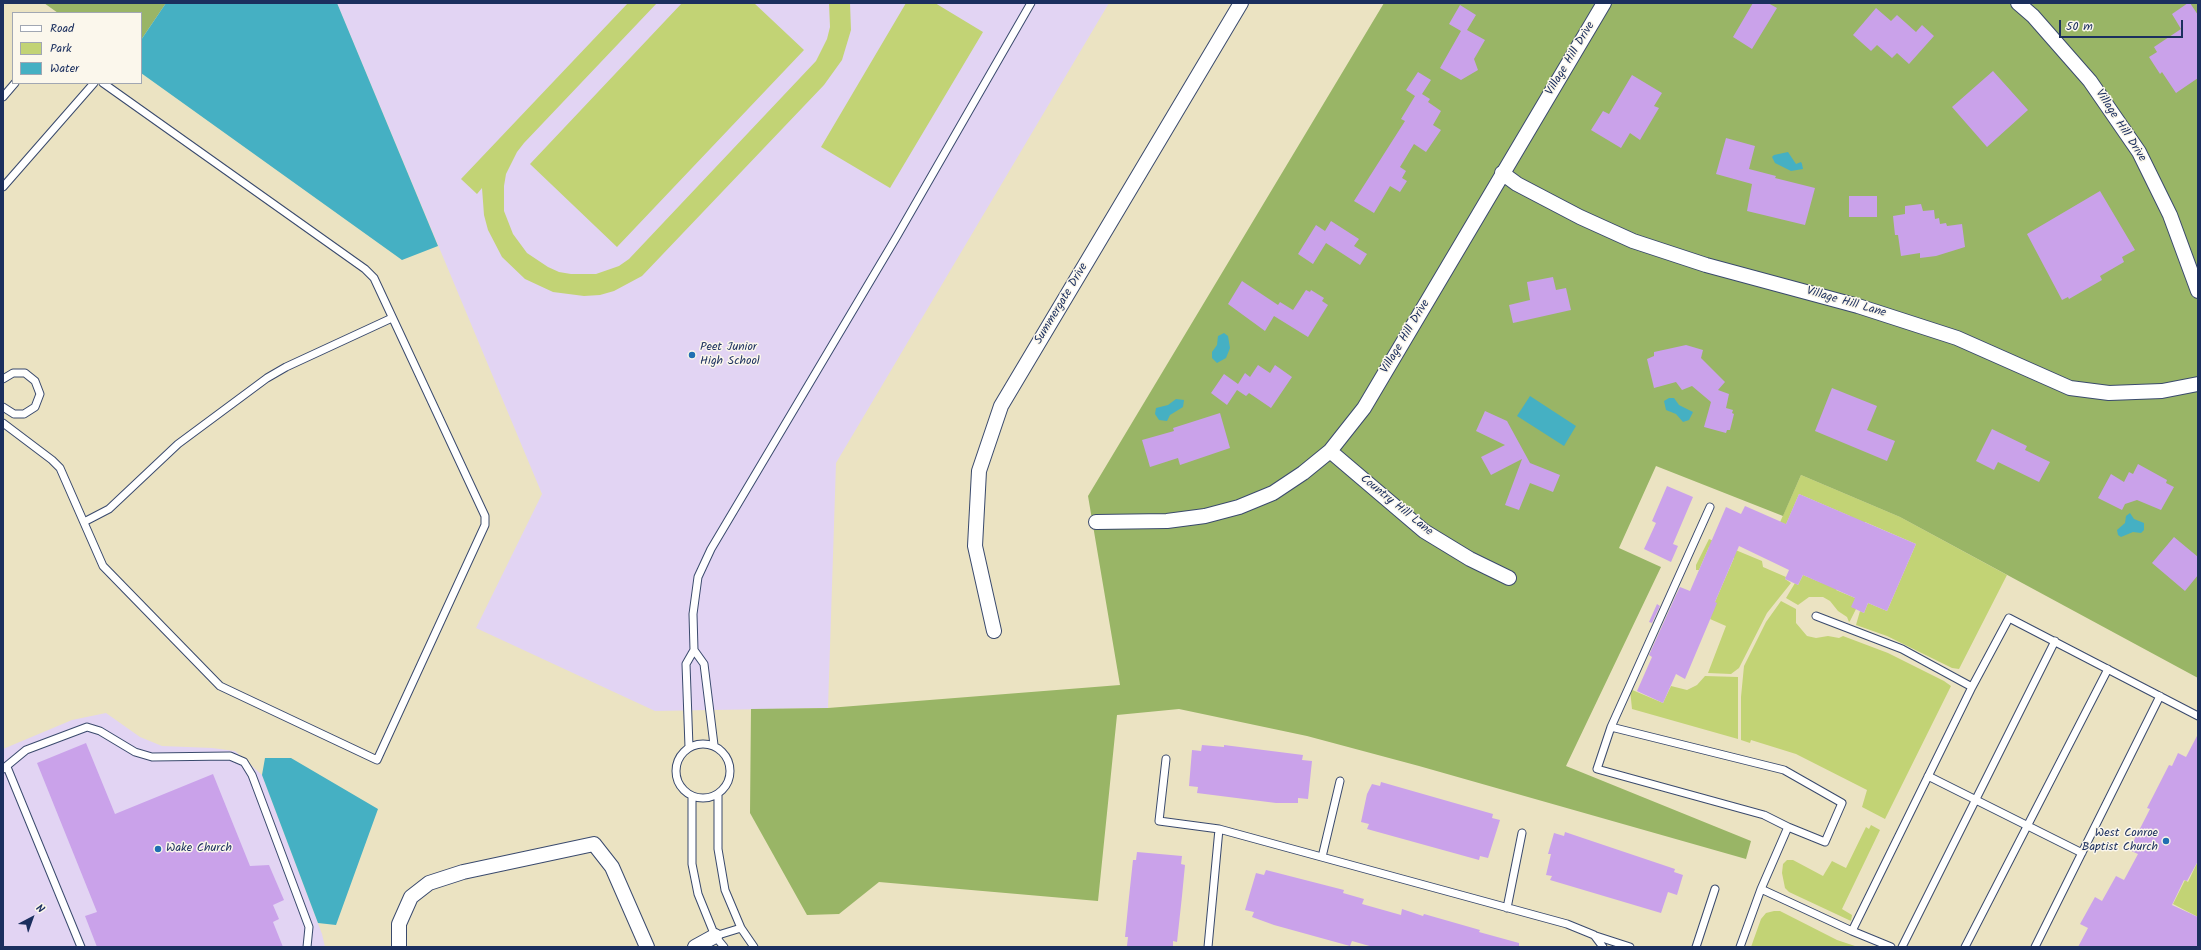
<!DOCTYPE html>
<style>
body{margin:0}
#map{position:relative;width:2201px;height:950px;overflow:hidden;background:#ebe3c2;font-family:Kalam,sans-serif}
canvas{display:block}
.frame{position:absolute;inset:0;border:4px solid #1b2f5e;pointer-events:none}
.legend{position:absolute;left:12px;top:12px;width:130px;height:72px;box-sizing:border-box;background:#fbf7ec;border:1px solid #a1a7b3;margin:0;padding:5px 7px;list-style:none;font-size:12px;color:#1b2f5e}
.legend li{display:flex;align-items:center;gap:8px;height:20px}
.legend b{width:20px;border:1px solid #a1a7b3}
.north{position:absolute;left:12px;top:898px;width:40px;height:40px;-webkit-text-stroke:3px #fbf7ec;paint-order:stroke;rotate:41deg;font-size:11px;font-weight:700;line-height:16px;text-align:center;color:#1b2f5e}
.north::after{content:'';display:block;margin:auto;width:14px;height:18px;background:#1b2f5e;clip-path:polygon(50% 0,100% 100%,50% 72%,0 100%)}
.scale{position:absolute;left:2059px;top:20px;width:124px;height:18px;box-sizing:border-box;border:2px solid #1b2f5e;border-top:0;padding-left:5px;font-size:12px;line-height:14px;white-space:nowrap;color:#1b2f5e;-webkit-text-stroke:3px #fbf7ec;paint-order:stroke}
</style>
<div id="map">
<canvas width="2201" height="950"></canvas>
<div class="frame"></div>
<ul class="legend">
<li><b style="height:5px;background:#fff"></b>Road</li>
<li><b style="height:11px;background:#c2d375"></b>Park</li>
<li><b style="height:11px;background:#45b0c3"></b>Water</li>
</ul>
<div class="north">N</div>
<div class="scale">50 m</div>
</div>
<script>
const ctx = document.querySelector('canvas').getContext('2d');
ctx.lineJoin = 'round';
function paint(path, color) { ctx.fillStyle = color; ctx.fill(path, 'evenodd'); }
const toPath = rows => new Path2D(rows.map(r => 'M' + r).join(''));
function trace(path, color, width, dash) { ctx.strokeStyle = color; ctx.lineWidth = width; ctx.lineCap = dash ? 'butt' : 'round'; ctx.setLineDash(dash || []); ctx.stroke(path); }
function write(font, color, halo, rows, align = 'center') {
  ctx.font = font + ' Kalam,sans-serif'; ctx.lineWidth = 3; ctx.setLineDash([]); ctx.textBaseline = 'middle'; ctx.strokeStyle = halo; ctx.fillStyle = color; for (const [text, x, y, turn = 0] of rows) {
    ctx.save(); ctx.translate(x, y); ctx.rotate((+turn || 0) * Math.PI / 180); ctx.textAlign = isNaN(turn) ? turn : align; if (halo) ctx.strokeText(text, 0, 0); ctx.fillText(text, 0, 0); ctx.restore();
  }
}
paint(toPath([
 [337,3,1109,3,836,463,828,708,655,711,476,628,542,494],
 [106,713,140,737,162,746,212,748,235,751,262,775,322,934,325,947,3,947,3,749,72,720]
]), '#e2d4f3');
paint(toPath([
 [628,3,657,3,524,143,517,152,506,174,504,186,504,211,513,234,527,253,548,267,559,272,571,274,596,274,619,266,629,259,816,61,827,39,830,27,829,3,850,3,851,30,842,60,824,85,642,276,614,291,600,295,584,296,553,292,525,279,502,257,488,230,484,215,482,188,477,194,461,179],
 [682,3,754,3,804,50,617,247,530,164],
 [906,3,935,3,983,32,890,188,821,147],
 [1801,475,1900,517,2007,575,1959,669,1952,668,1887,636,1856,625,1860,611,1864,613,1868,603,1887,611,1916,544,1865,522,1836,590,1855,598,1856,609,1850,621,1849,622,1847,617,1838,611,1830,601,1823,597,1809,597,1798,605,1786,598,1795,583,1798,585,1803,575,1822,583,1850,516,1799,494,1779,541,1773,538],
 [1709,539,1762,561,1763,567,1786,577,1785,579,1791,583,1767,613,1739,668,1731,674,1708,673,1726,626,1710,619,1715,602,1734,558,1709,547,1699,570,1696,570,1696,565],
 [1781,601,1796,609,1796,623,1807,636,1816,638,1828,636,1839,638,1843,636,1888,653,1944,681,1951,686,1885,819,1862,807,1867,790,1796,754,1751,740,1750,743,1741,740,1741,697,1744,666,1766,622],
 [1705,676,1738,677,1738,739,1632,709,1630,689,1663,703,1671,686,1687,690,1697,685],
 [1871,825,1880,830,1842,909,1852,915,1851,921,1789,892,1785,888,1782,873,1783,864,1787,860,1793,860,1823,876,1832,861,1846,868,1866,827,1869,829],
 [2198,861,2198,917,2173,904,2185,880,2188,882],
 [1774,911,1780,911,1837,940,1858,947,1751,947,1761,919,1766,913]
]), '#c2d375');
paint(toPath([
 [44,3,166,3,141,40,141,13,58,13],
 [1384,3,2198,3,2198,678,1900,517,1801,475,1783,516,1656,466,1619,548,1661,567,1566,766,1751,841,1746,859,1419,766,1307,736,1179,709,1117,715,1098,901,879,882,839,914,807,915,750,813,751,709,828,708,1120,685,1088,496]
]), '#99b566');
paint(toPath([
 [166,3,337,3,438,246,402,260,141,73,141,40],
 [1788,152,1796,164,1801,162,1802,164,1803,169,1791,171,1775,163,1772,157,1774,155],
 [1224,333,1228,336,1230,348,1226,358,1217,363,1212,358,1212,352,1217,345,1218,336],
 [1530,396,1576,426,1564,446,1517,416],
 [1669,398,1674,398,1679,405,1693,412,1689,420,1683,422,1676,414,1666,410,1664,401],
 [1176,399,1184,400,1183,407,1170,415,1167,421,1159,420,1155,414,1156,408,1168,405],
 [2130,513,2134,519,2144,523,2144,530,2141,533,2133,532,2121,537,2118,535,2117,530,2125,523,2126,516],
 [265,758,291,758,378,809,336,925,318,923,262,775]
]), '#45b0c3');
paint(toPath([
 [1753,3,1768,3,1777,8,1752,49,1733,37],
 [2188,3,2190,3,2198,15,2198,78,2176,93,2162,72,2160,74,2149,57,2157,52,2154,47,2181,29,2172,14],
 [1460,5,1476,15,1467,30,1485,40,1474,59,1478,70,1461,80,1440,68,1461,31,1449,24],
 [1876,8,1891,21,1897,15,1916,32,1922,25,1934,36,1909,64,1897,53,1892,58,1877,45,1871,51,1853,35],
 [1993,71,2028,110,1987,147,1952,107],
 [1418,72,1431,80,1422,94,1430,99,1428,102,1441,111,1433,125,1441,130,1426,152,1414,144,1400,167,1406,171,1402,178,1407,181,1400,192,1390,186,1374,213,1354,201,1405,121,1401,119,1415,96,1406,90],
 [1632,75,1662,93,1654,106,1659,108,1640,140,1630,133,1621,148,1591,130,1603,111,1609,114],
 [1726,138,1755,146,1749,169,1776,176,1775,178,1815,188,1805,225,1747,211,1752,184,1716,174],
 [2100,191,2135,250,2122,257,2124,262,2100,276,2102,280,2069,299,2068,297,2062,300,2027,234],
 [1849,196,1877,196,1877,217,1849,217],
 [1921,204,1923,211,1934,210,1935,219,1939,218,1940,224,1946,223,1947,226,1962,224,1965,247,1936,256,1920,258,1920,253,1901,256,1898,235,1895,235,1893,216,1905,214,1905,206],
 [1331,221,1359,239,1354,246,1367,254,1360,265,1326,243,1313,264,1298,254,1316,225,1325,231],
 [1553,277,1556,290,1566,288,1571,310,1513,323,1509,305,1530,300,1527,282],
 [1242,281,1278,305,1280,302,1293,310,1306,290,1310,292,1311,290,1324,298,1322,301,1328,305,1308,337,1274,316,1265,331,1228,304],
 [1686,345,1703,350,1701,358,1725,382,1718,390,1729,394,1726,408,1733,410,1732,413,1734,414,1730,430,1727,430,1726,433,1704,427,1711,402,1692,386,1682,390,1676,382,1654,388,1647,359,1654,356,1654,352],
 [1258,365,1270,373,1275,365,1292,377,1271,408,1249,393,1246,396,1237,390,1227,405,1211,393,1224,374,1238,384,1245,373,1250,377],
 [1832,388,1877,406,1867,430,1895,441,1887,461,1815,431],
 [1485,411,1507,421,1530,463,1560,475,1553,492,1530,483,1519,510,1505,505,1522,459,1491,475,1481,457,1505,445,1476,431],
 [1220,413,1230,448,1180,465,1178,458,1150,467,1142,440,1174,431,1173,428],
 [1992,429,2027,446,2025,450,2050,462,2039,482,1998,462,1994,470,1976,461],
 [2138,464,2167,480,2166,483,2174,487,2161,510,2137,500,2125,504,2122,510,2098,498,2111,474,2124,482,2129,472,2133,474],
 [1667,486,1693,497,1673,544,1678,546,1671,562,1644,549,1656,523,1652,521],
 [1799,494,1916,544,1887,611,1868,603,1864,613,1851,607,1855,598,1803,575,1798,585,1785,579,1789,570,1739,546,1715,602,1717,603,1685,679,1676,674,1663,703,1637,691,1652,657,1649,655,1676,595,1680,587,1690,591,1726,507,1741,514,1745,506,1786,524],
 [2174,537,2198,557,2198,575,2185,591,2152,563],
 [1657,604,1660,606,1652,623,1649,622],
 [2198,734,2198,861,2187,881,2184,880,2172,905,2198,917,2198,947,2078,947,2088,928,2080,924,2095,897,2102,901,2116,876,2124,880,2138,854,2129,850,2150,809,2147,808,2169,765,2172,766,2178,753,2186,757],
 [86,743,115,814,213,774,250,866,269,865,284,900,273,905,279,919,273,922,283,947,97,947,85,916,97,912,37,763],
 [1202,745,1224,747,1224,745,1303,755,1302,760,1312,761,1308,799,1298,798,1298,803,1276,803,1197,793,1198,787,1189,786,1192,750,1201,751],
 [1381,782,1493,814,1492,818,1500,820,1488,858,1480,856,1479,860,1367,829,1369,824,1361,822,1367,794,1372,784,1380,786],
 [1565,832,1675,869,1674,872,1683,875,1677,895,1668,892,1661,913,1550,880,1552,876,1546,875,1551,854,1548,854,1554,833,1564,836],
 [1137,852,1182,856,1181,864,1185,865,1182,896,1177,942,1173,941,1173,947,1127,946,1128,937,1125,937,1129,897,1133,860,1136,860],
 [1266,870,1344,890,1343,893,1364,899,1362,904,1401,915,1402,909,1423,916,1424,914,1480,930,1479,932,1519,943,1519,947,1373,947,1352,941,1350,946,1274,925,1252,917,1254,912,1245,910,1256,873,1264,875]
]), '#caa2ea');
const lane = toPath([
 [3,97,15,83],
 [3,187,94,83],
 [3,379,13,373,25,373,35,381,40,394,35,407,24,414,14,414,3,407],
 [3,423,52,460,60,468,103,566,220,686,377,760,485,525,485,516,374,278,365,269,103,83],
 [84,522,109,509,178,444,267,378,286,367,392,318],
 [1816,616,1902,649,1972,687,2009,618,2198,716],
 [694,650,704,664,714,745],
 [1611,727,1710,507],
 '676 771a27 27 0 1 1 54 0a27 27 0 1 1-54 0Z',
 [689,747,686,664,694,650,693,614,698,577,711,549,897,236,1031,3],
 [1166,759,1159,821,1219,829,1208,947],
 [7,767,81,947],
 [3,769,26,750,87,727,100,731,135,752,152,757,230,756,244,762,252,775,309,927,307,947],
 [1928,776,2082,853],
 [718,794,718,849,725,890,741,928,754,947],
 [692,796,692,864,698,894,715,936,724,947],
 [1788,827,1764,815,1597,769,1611,727,1784,770,1842,803,1825,842,1788,827,1761,889,1852,931],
 [1219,829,1567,924,1594,935,1603,947],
 [1322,857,1340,781],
 [1507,908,1522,833],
 [715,936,741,928],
 [1596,936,1630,947],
 [1696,947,1715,889],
 [1740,947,1761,889],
 [1891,947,1852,931,1972,687],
 [1902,947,2055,641],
 [1965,947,2108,669],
 [2035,947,2160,696]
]);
const street = toPath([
 [2018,3,2033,16,2090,81,2139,152,2170,215,2198,291],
 [1502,173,1517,184,1580,217,1633,241,1706,265,1858,306,1957,338,2070,388,2109,393,2162,391,2198,384],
 [1330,451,1424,531,1470,559,1509,578],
 [1096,522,1167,521,1205,516,1239,507,1273,493,1303,473,1330,451,1364,408,1604,3],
 [994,631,975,546,979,471,1001,406,1241,3],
 [399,947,399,924,411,897,429,883,463,872,594,844,612,867,647,947],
 [695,947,715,936]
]);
trace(lane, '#3a4a6d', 9);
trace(street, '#3a4a6d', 16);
trace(lane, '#fff', 7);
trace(street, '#fff', 14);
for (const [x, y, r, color] of [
 [692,355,4,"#1f6fb2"],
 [2166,841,4,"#1f6fb2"],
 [158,849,4,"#1f6fb2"]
]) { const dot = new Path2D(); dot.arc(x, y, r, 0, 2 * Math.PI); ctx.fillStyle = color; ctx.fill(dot); trace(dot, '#fbf7ec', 1.5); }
write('12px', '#1b2f5e', '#fbf7ec', [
 ["Village Hill Drive",1571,59,-59],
 ["Village Hill Drive",2120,126,57],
 ["Village Hill Lane",1846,303,16],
 ["Summergate Drive",1062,304,-59],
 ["Village Hill Drive",1406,337,-59],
 ["Country Hill Lane",1396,506,39]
]);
write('12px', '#1b2f5e', '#fbf7ec', [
 ["Peet Junior",700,348],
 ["High School",700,362],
 ["West Conroe",2158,834,"right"],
 ["Baptist Church",2158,848,"right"],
 ["Wake Church",166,849]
], 'left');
</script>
